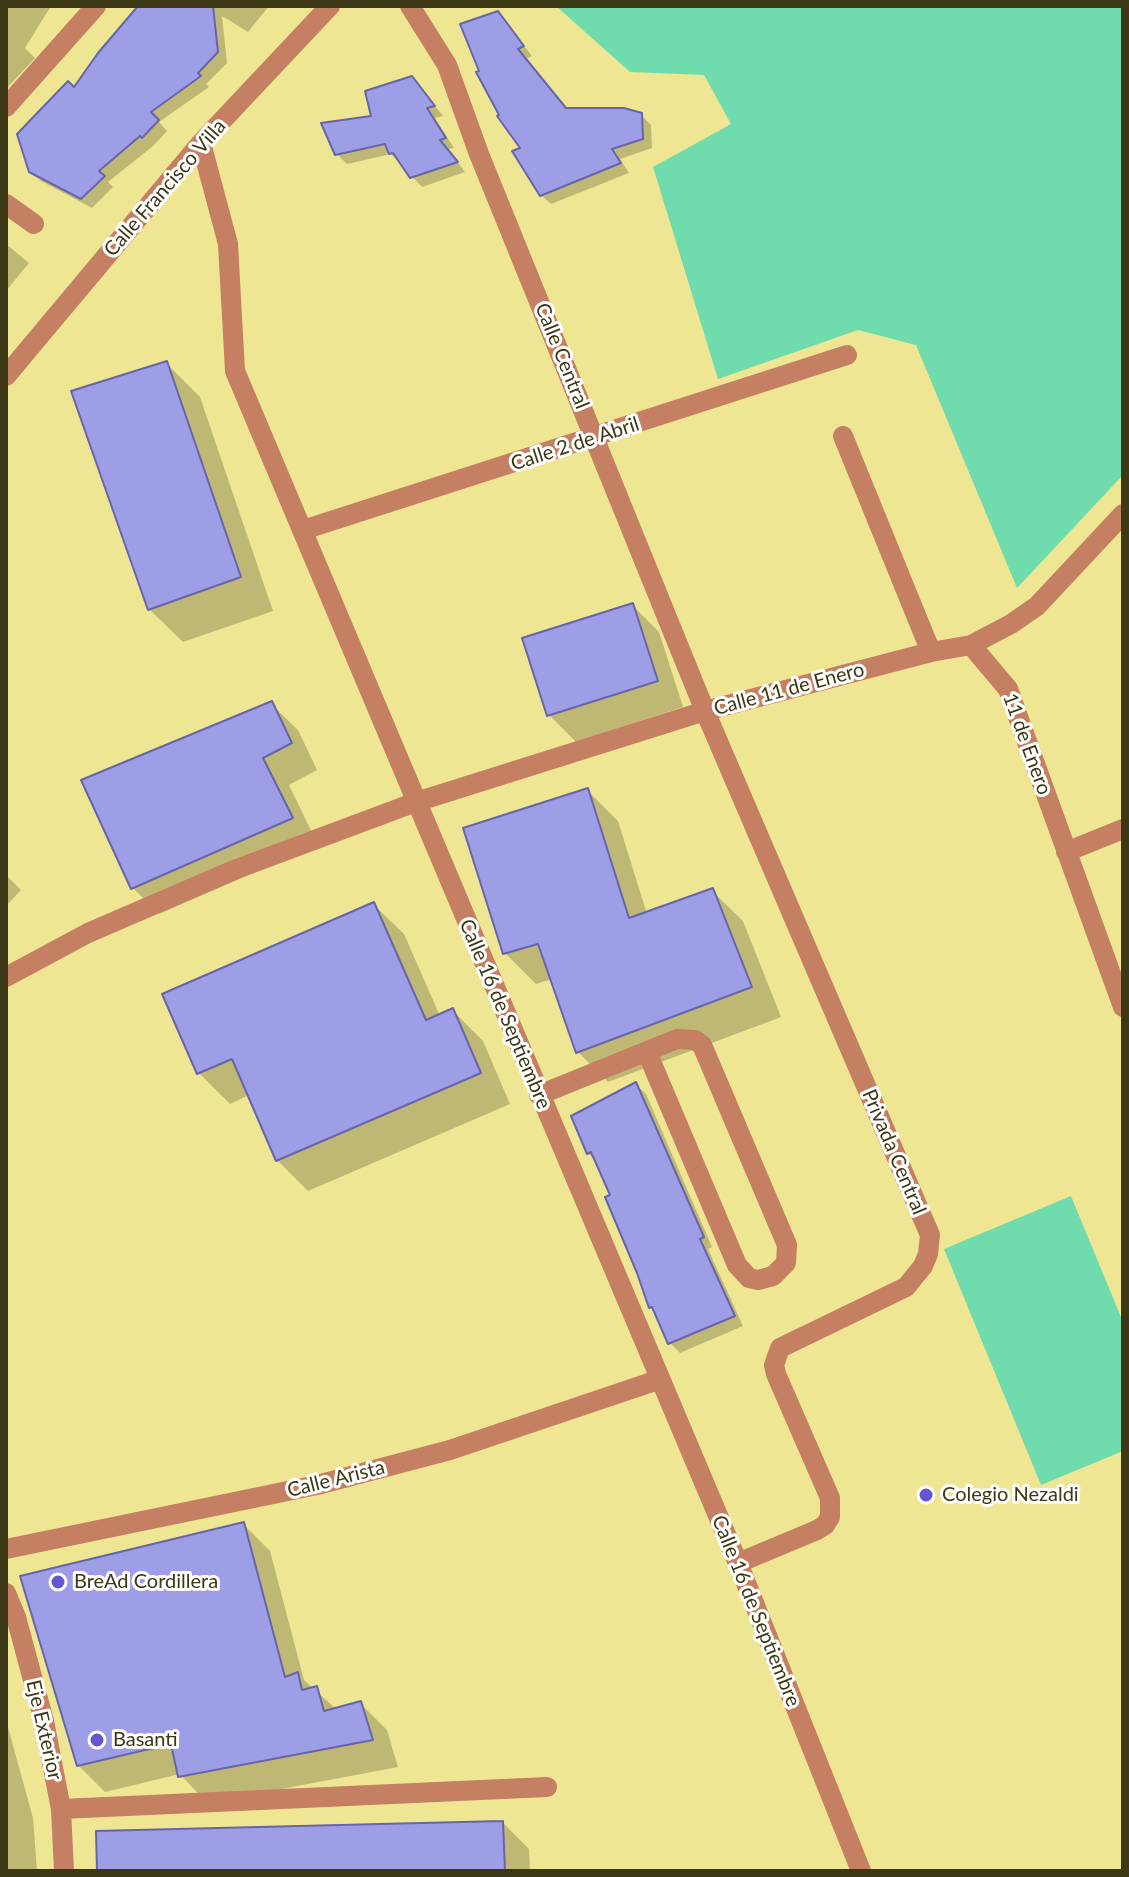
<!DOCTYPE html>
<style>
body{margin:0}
#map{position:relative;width:1129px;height:1877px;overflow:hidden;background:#efe693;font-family:Lato,sans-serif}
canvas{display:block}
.frame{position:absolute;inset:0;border:8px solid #3c3815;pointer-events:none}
</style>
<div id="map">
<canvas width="1129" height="1877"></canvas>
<div class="frame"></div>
</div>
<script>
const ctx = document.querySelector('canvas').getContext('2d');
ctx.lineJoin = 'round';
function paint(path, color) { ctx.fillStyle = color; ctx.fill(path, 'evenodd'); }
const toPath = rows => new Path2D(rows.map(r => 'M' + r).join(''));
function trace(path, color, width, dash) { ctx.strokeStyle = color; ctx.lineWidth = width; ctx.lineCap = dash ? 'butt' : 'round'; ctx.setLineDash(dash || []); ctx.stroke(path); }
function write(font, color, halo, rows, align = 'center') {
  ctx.font = font + ' Lato,sans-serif'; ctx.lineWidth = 6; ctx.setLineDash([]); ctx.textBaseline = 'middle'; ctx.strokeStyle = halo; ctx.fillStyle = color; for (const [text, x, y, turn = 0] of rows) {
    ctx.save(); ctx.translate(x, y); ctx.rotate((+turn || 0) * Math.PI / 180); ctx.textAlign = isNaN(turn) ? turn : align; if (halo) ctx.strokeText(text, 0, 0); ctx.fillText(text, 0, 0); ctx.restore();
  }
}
paint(toPath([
 [556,6,1123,6,1123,475,1017,588,916,345,858,330,718,379,653,167,731,124,704,75,630,72],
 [1071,1196,1123,1322,1123,1451,1041,1485,944,1249]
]), '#70dcad');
paint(toPath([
 [6,6,51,6,25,48,35,58,6,89],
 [139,6,269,6,248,32,222,16,227,63,206,84,209,87,159,122,167,131,153,146,108,182,113,187,92,208,41,181,30,171,74,90],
 [498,13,532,56,526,59,567,110,641,115,651,125,652,148,620,159,629,173,551,204,541,195,523,149],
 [412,78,443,116,435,118,454,148,448,149,465,172,422,187,391,154,347,164,337,154],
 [6,244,29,263,6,291],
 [167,364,200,397,273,611,183,642,149,609],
 [632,605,659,632,683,707,576,742,549,715],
 [271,704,298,730,317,770,289,785,318,845,159,914,133,888],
 [587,790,618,821,647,914,712,891,743,921,781,1017,608,1082,578,1052,552,979,536,984,505,953,465,829],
 [6,875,21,890,6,906],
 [373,904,404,934,440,1016,452,1010,483,1041,510,1104,308,1191,277,1160,249,1095,230,1104,199,1073],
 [636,1085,646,1094,712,1247,708,1249,743,1326,680,1353,670,1343,657,1314,650,1307,613,1196,598,1163,588,1153],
 [243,1524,270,1551,304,1680,337,1710,360,1703,387,1730,398,1767,207,1803,180,1774,105,1792,78,1765],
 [6,1720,33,1818,37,1871,6,1871],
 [503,1823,529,1849,530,1871,99,1871]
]), '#0003');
const building = toPath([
 [138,6,213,6,218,52,198,73,201,76,151,112,159,120,142,138,140,136,99,171,105,176,81,199,29,172,17,134,68,81,74,87,98,53,138,6],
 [498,11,524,46,518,49,566,108,624,108,642,113,643,139,612,149,621,163,540,196,512,151,520,148,497,116,499,115,476,72,479,71,460,24,498,11],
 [412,76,435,106,427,108,446,138,440,140,458,162,410,178,393,153,389,154,385,144,335,155,321,123,371,116,365,91,412,76],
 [167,361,241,577,148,610,71,391,167,361],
 [633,603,658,681,547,716,522,638,633,603],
 [272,701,292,743,263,758,293,818,131,889,81,780,272,701],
 [588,788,629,918,713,888,752,987,576,1053,538,944,503,954,463,828,588,788],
 [374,902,426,1020,453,1008,481,1073,276,1161,232,1059,197,1074,162,994,374,902],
 [636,1082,704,1237,700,1239,735,1316,668,1344,652,1307,649,1308,637,1273,605,1197,610,1195,591,1152,587,1154,571,1116,636,1082],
 [244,1522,285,1677,298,1672,302,1690,317,1686,324,1711,361,1701,373,1740,178,1777,171,1744,77,1766,20,1576,244,1522],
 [503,1821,505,1871,97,1871,96,1831,503,1821]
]);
paint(building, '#9e9ee7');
trace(building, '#6665a9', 2);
trace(toPath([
 [410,6,447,65,479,154,705,711,930,1235,928,1254,923,1266,906,1287,780,1348,774,1365,776,1374,830,1498,830,1517,825,1525,817,1530,738,1563],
 [6,107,96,6],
 [201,143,228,244,235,371,738,1563,861,1871],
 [6,204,34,224],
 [6,376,201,143,330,6],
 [843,436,931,652],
 [303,530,847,355],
 [971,645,1008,689,1123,1007],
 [1066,852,1123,829],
 [6,977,88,933,234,870,416,802,705,711,931,652,971,645,1011,624,1037,606,1123,514],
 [539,1095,677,1039,695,1040,702,1045,787,1245,786,1263,773,1276,758,1280,749,1278,737,1265,647,1052],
 [6,1549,317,1485,450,1450,658,1380],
 [6,1593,16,1617,44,1721,61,1809,64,1871],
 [61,1809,547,1787]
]), '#c58063', 20);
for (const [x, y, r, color] of [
 [926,1495,8,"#6356cf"],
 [58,1582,8,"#6356cf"],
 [97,1740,8,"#6356cf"]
]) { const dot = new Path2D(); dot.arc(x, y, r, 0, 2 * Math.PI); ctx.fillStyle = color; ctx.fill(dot); trace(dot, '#fff', 3); }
write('20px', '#3c3815', '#fff', [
 ["Calle Francisco Villa",165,188,-49],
 ["Calle Central",562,356,68],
 ["Calle 2 de Abril",575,444,-18],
 ["Calle 11 de Enero",789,689,-15],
 ["11 de Enero",1027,744,70],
 ["Calle 16 de Septiembre",505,1014,67],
 ["Privada Central",894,1152,67],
 ["Calle Arista",336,1479,-14],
 ["Calle 16 de Septiembre",756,1611,68],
 ["Eje Exterior",44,1730,77]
]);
write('20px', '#3c3815', '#fff', [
 ["Colegio Nezaldi",942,1495],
 ["BreAd Cordillera",74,1582],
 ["Basanti",113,1740]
], 'left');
</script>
